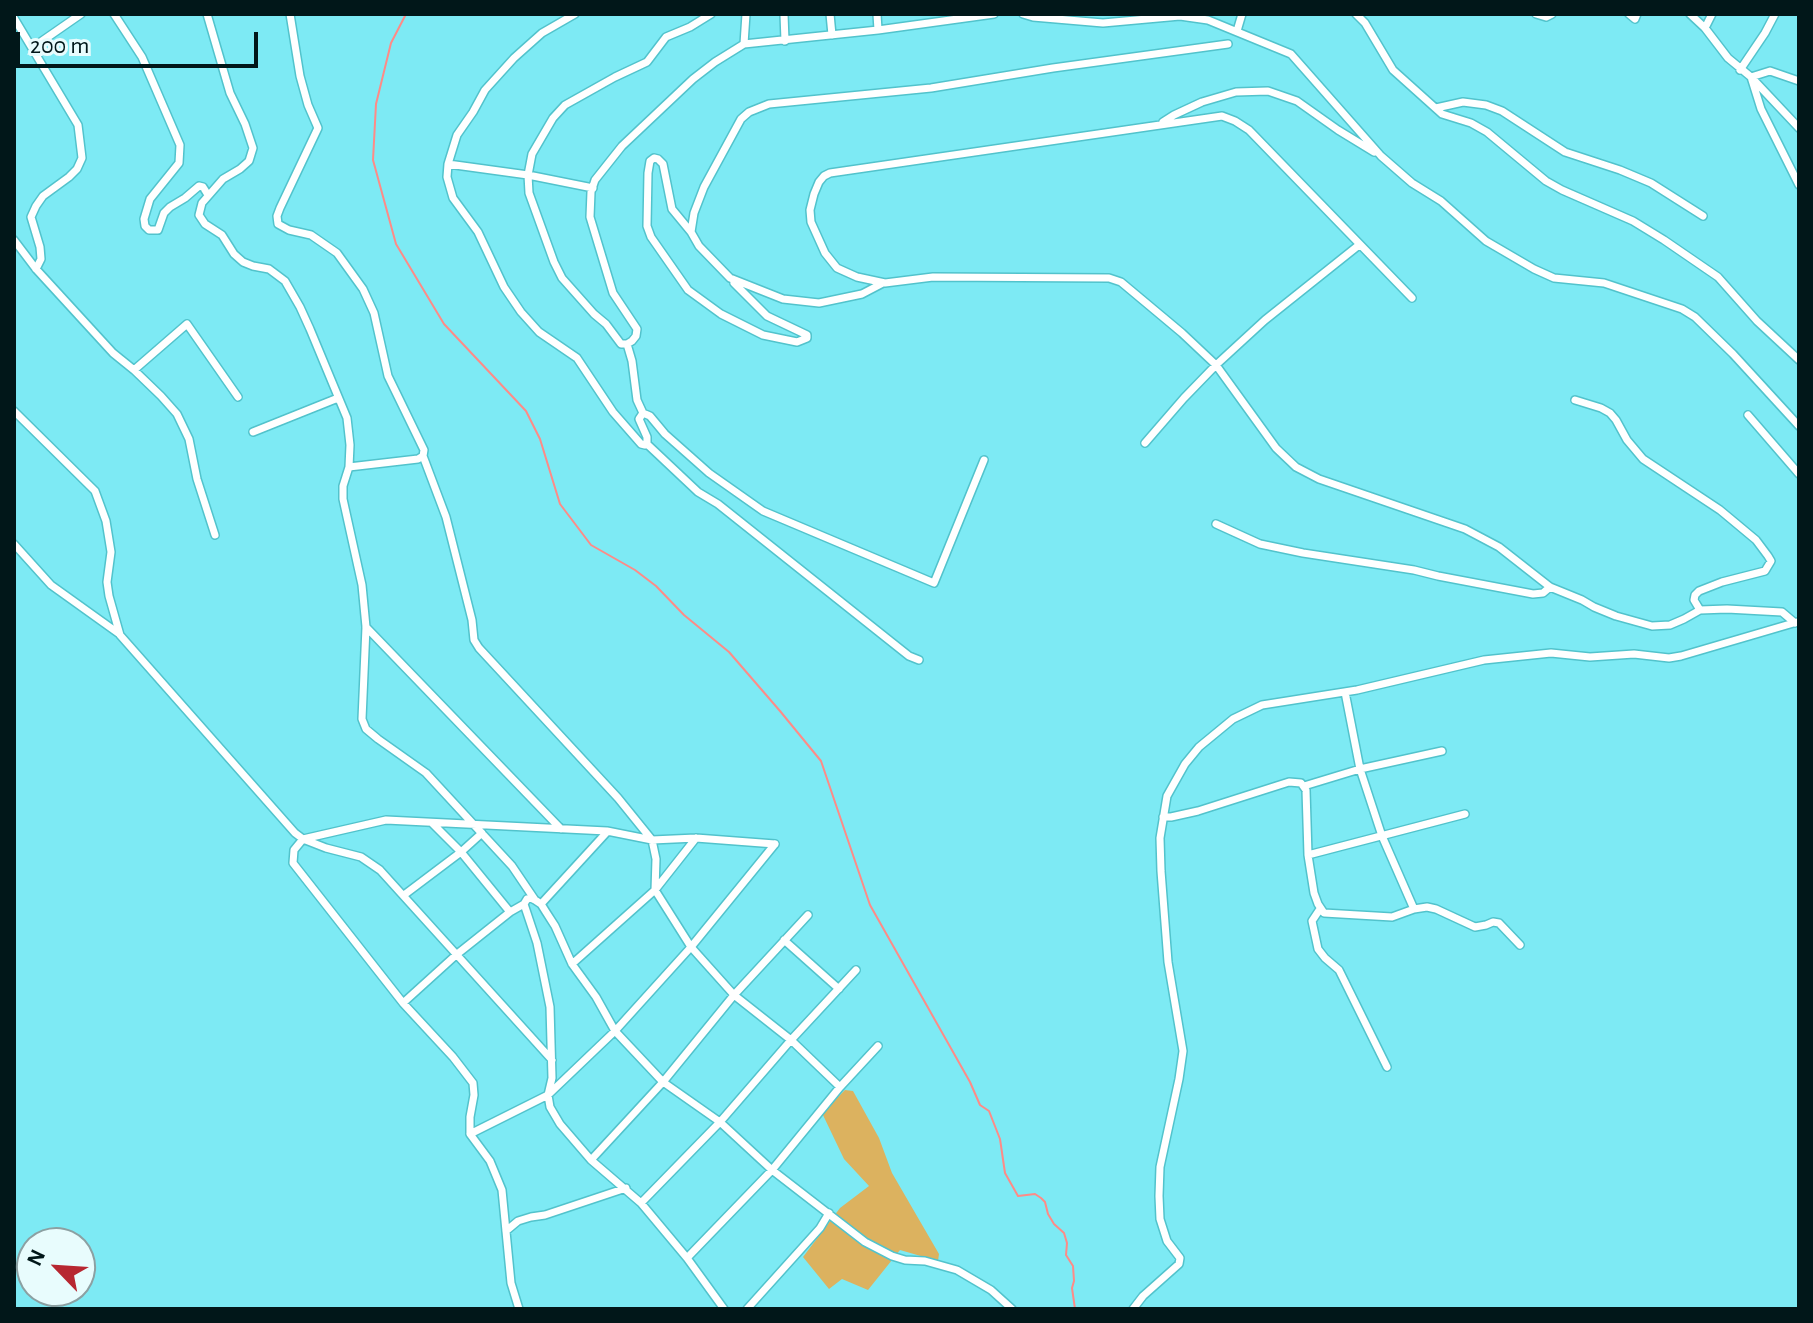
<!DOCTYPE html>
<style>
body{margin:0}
#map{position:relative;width:1813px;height:1323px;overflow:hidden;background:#7deaf4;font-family:"Alegreya Sans",sans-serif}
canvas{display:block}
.frame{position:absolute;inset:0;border:16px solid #011719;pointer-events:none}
.north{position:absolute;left:16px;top:1227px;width:80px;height:80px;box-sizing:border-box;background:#e8fcfd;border:2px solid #8ca0a2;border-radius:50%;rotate:295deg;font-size:22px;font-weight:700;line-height:32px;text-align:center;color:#011719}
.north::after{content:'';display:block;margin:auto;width:28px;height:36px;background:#b72731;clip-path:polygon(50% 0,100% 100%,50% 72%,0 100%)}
.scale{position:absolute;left:16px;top:32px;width:242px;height:36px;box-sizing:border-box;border:4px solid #011719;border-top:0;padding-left:10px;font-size:24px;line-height:28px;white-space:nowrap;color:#011719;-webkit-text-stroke:6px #e8fcfd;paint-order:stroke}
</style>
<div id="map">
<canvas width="1813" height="1323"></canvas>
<div class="frame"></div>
<div class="north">N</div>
<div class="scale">200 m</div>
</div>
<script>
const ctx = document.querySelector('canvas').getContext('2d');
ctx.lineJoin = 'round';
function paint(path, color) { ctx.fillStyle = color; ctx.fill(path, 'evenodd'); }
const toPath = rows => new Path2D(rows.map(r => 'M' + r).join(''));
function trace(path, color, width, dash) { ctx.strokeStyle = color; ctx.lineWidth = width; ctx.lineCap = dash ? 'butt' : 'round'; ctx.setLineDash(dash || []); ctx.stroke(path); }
paint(toPath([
 [845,1090,853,1091,879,1138,892,1173,939,1254,938,1261,900,1250,868,1290,842,1279,829,1289,803,1257,840,1208,869,1186,844,1159,822,1113]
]), '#dcb25f');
trace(toPath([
 [406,14,391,43,376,104,373,160,396,244,444,324,526,411,540,439,560,504,591,545,635,570,656,586,684,615,729,652,780,711,821,761,870,905,970,1082,980,1105,989,1111,1000,1139,1005,1173,1018,1196,1035,1194,1041,1198,1045,1202,1048,1214,1054,1224,1064,1233,1067,1243,1066,1255,1073,1266,1074,1281,1072,1288,1075,1309]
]), '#fe8b87', 2);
const minor = toPath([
 [114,14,142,57,180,145,179,163,150,199,144,219,145,226,149,230,158,230,164,213,170,207,185,198,199,186,203,187,208,195],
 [207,14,230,93,245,124,253,148,249,161,240,169,223,179,202,203,199,215,205,224,222,235,234,254,243,262,253,266,269,269,285,281,300,307,310,329,347,418,350,445,349,467,343,486,343,499,362,585,366,627,362,719,366,729,378,739,426,773,512,866,535,900],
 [290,14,300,76,308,105,318,128,280,208,277,216,278,224,289,230,311,235,337,253,363,289,374,313,388,376,424,450,423,456,418,459,349,467],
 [575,14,542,33,514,58,485,90,473,112,457,135,448,164,447,177,453,198,478,232,504,287,521,312,539,332,577,358,613,412,641,444,645,445,647,444,647,437,639,419,643,413],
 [711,14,690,27,666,37,647,62,615,77,565,105,553,118,532,154,528,175,529,193,554,262,562,278,594,314,606,324,621,344,627,344,632,341,636,336,637,329,613,293,590,217,591,192,595,180,622,146,693,79,715,62,744,44,878,30,994,14],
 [784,14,785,41],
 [830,14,832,35],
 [877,14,878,30],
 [1023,14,1033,17,1103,23,1180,16,1208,20,1291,54,1381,156,1412,183,1441,201,1486,241,1534,269,1554,278,1604,283,1682,309,1695,317,1733,354,1799,426],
 [1356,14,1365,23,1393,70,1442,114,1471,123,1487,132,1546,181,1562,190,1633,221,1664,240,1718,277,1757,321,1799,360],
 [1536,14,1546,17,1552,14],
 [1629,14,1635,19,1637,14],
 [1690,14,1705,28,1728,58,1751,77,1799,128],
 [14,18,78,125,82,158,77,169,69,177,43,196,36,206,31,217,40,247,41,259,36,269],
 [1705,28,1712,14],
 [1237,31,1242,14],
 [744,44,746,14],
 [32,48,81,14],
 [1740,70,1765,33,1775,14],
 [1799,81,1770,71,1751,77,1761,109,1799,185],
 [1436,108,1463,102,1486,105,1502,111,1565,152,1620,170,1651,183,1703,216],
 [1163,122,1174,115,1202,102,1236,92,1268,91,1297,101,1338,130,1374,152],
 [448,164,528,175,593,188],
 [691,232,672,209,663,164,658,159,654,158,650,161,648,173,647,226,651,237,688,290,721,314,763,335,797,342,807,338,807,335,767,316,734,283],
 [14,240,36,269,113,353,134,370,161,396,177,414,189,439,197,479,215,535],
 [883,283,862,294,819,303,783,299,730,278,699,246,691,232,694,213,704,187,741,119,749,112,769,104,931,88,1053,68,1228,44],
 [1412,298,1249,130,1235,121,1222,116,830,173,824,176,819,182,814,194,810,210,811,222,825,253,837,268,857,277,885,283,933,277,1109,278,1121,282,1182,333,1216,365,1276,448,1296,467,1319,479,1465,529,1499,547,1550,587,1582,600,1594,607,1616,616,1652,626,1670,625,1684,619,1700,610,1727,609,1782,612,1795,623],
 [627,344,632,361,637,400,643,413,650,416,665,434,709,473,763,511,934,583,984,460],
 [134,370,187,324,238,397],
 [1575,400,1601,408,1610,413,1616,420,1627,440,1643,459,1720,510,1756,540,1768,556,1771,561,1765,571,1722,582,1699,591,1695,595,1694,600,1700,610],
 [14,411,95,491,106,521,111,552,107,582,109,596,120,635,295,833,303,839,326,848,361,857,380,870,552,1060],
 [1748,415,1799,474],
 [253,432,338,398],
 [1145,443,1184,398,1216,365,1265,320,1359,245],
 [647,444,698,492,718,504,909,656,919,660],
 [423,456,446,517,472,620,474,640,479,648,618,798,652,840,656,859,655,890,691,947,734,995,791,1040,840,1087],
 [1216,524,1260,544,1303,553,1414,570,1438,576,1533,594,1543,593,1550,587],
 [14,544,51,585,118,633],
 [366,627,561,829],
 [1345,692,1360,769,1382,836,1414,909],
 [1304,786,1360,769,1442,751],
 [1163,817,1171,817,1198,811,1289,782,1301,783,1306,790,1308,855,1314,893,1318,904,1324,913,1392,917,1414,909,1427,907,1436,909,1475,927,1486,925,1493,922,1499,923,1520,945],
 [432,823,461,852,510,912],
 [1308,855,1465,814],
 [404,895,461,852,482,833],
 [524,904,537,943,550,1007,552,1078,548,1095,550,1107,560,1124,591,1160,641,1203,687,1258,724,1309],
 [541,904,607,832],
 [1320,909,1312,921,1318,949,1325,958,1339,970,1387,1067],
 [784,940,839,989],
 [572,964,655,890,696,838],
 [403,1003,456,955,510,912,524,904,527,899,531,898,535,900,541,904,546,912,555,926,572,964,596,997,615,1031,663,1082,720,1122,772,1170,865,1242,892,1256,905,1260,925,1261,957,1270,991,1290,1012,1309],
 [470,1134,548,1095,615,1031,691,947,775,844],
 [591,1160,663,1082,734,995,808,915],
 [641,1203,720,1122,791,1040,856,970],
 [506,1231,518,1221,531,1217,545,1215,626,1188],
 [687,1258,772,1170,840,1087,878,1046],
 [519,1309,511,1283,502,1190,490,1161,470,1134,470,1117,474,1095,473,1083,453,1057,403,1003,293,863,294,850,303,839,386,820,607,831,652,840,696,838,775,844],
 [747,1309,820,1228,829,1213],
 [1133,1309,1143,1296,1179,1264,1180,1258,1167,1241,1160,1219,1159,1196,1160,1167,1179,1079,1183,1051,1168,962,1161,871,1160,838,1167,796,1185,764,1199,747,1233,719,1262,705,1357,690,1484,660,1551,653,1590,657,1634,654,1669,658,1681,656,1797,622]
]);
trace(minor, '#52c3cc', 10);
trace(minor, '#fff', 7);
</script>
